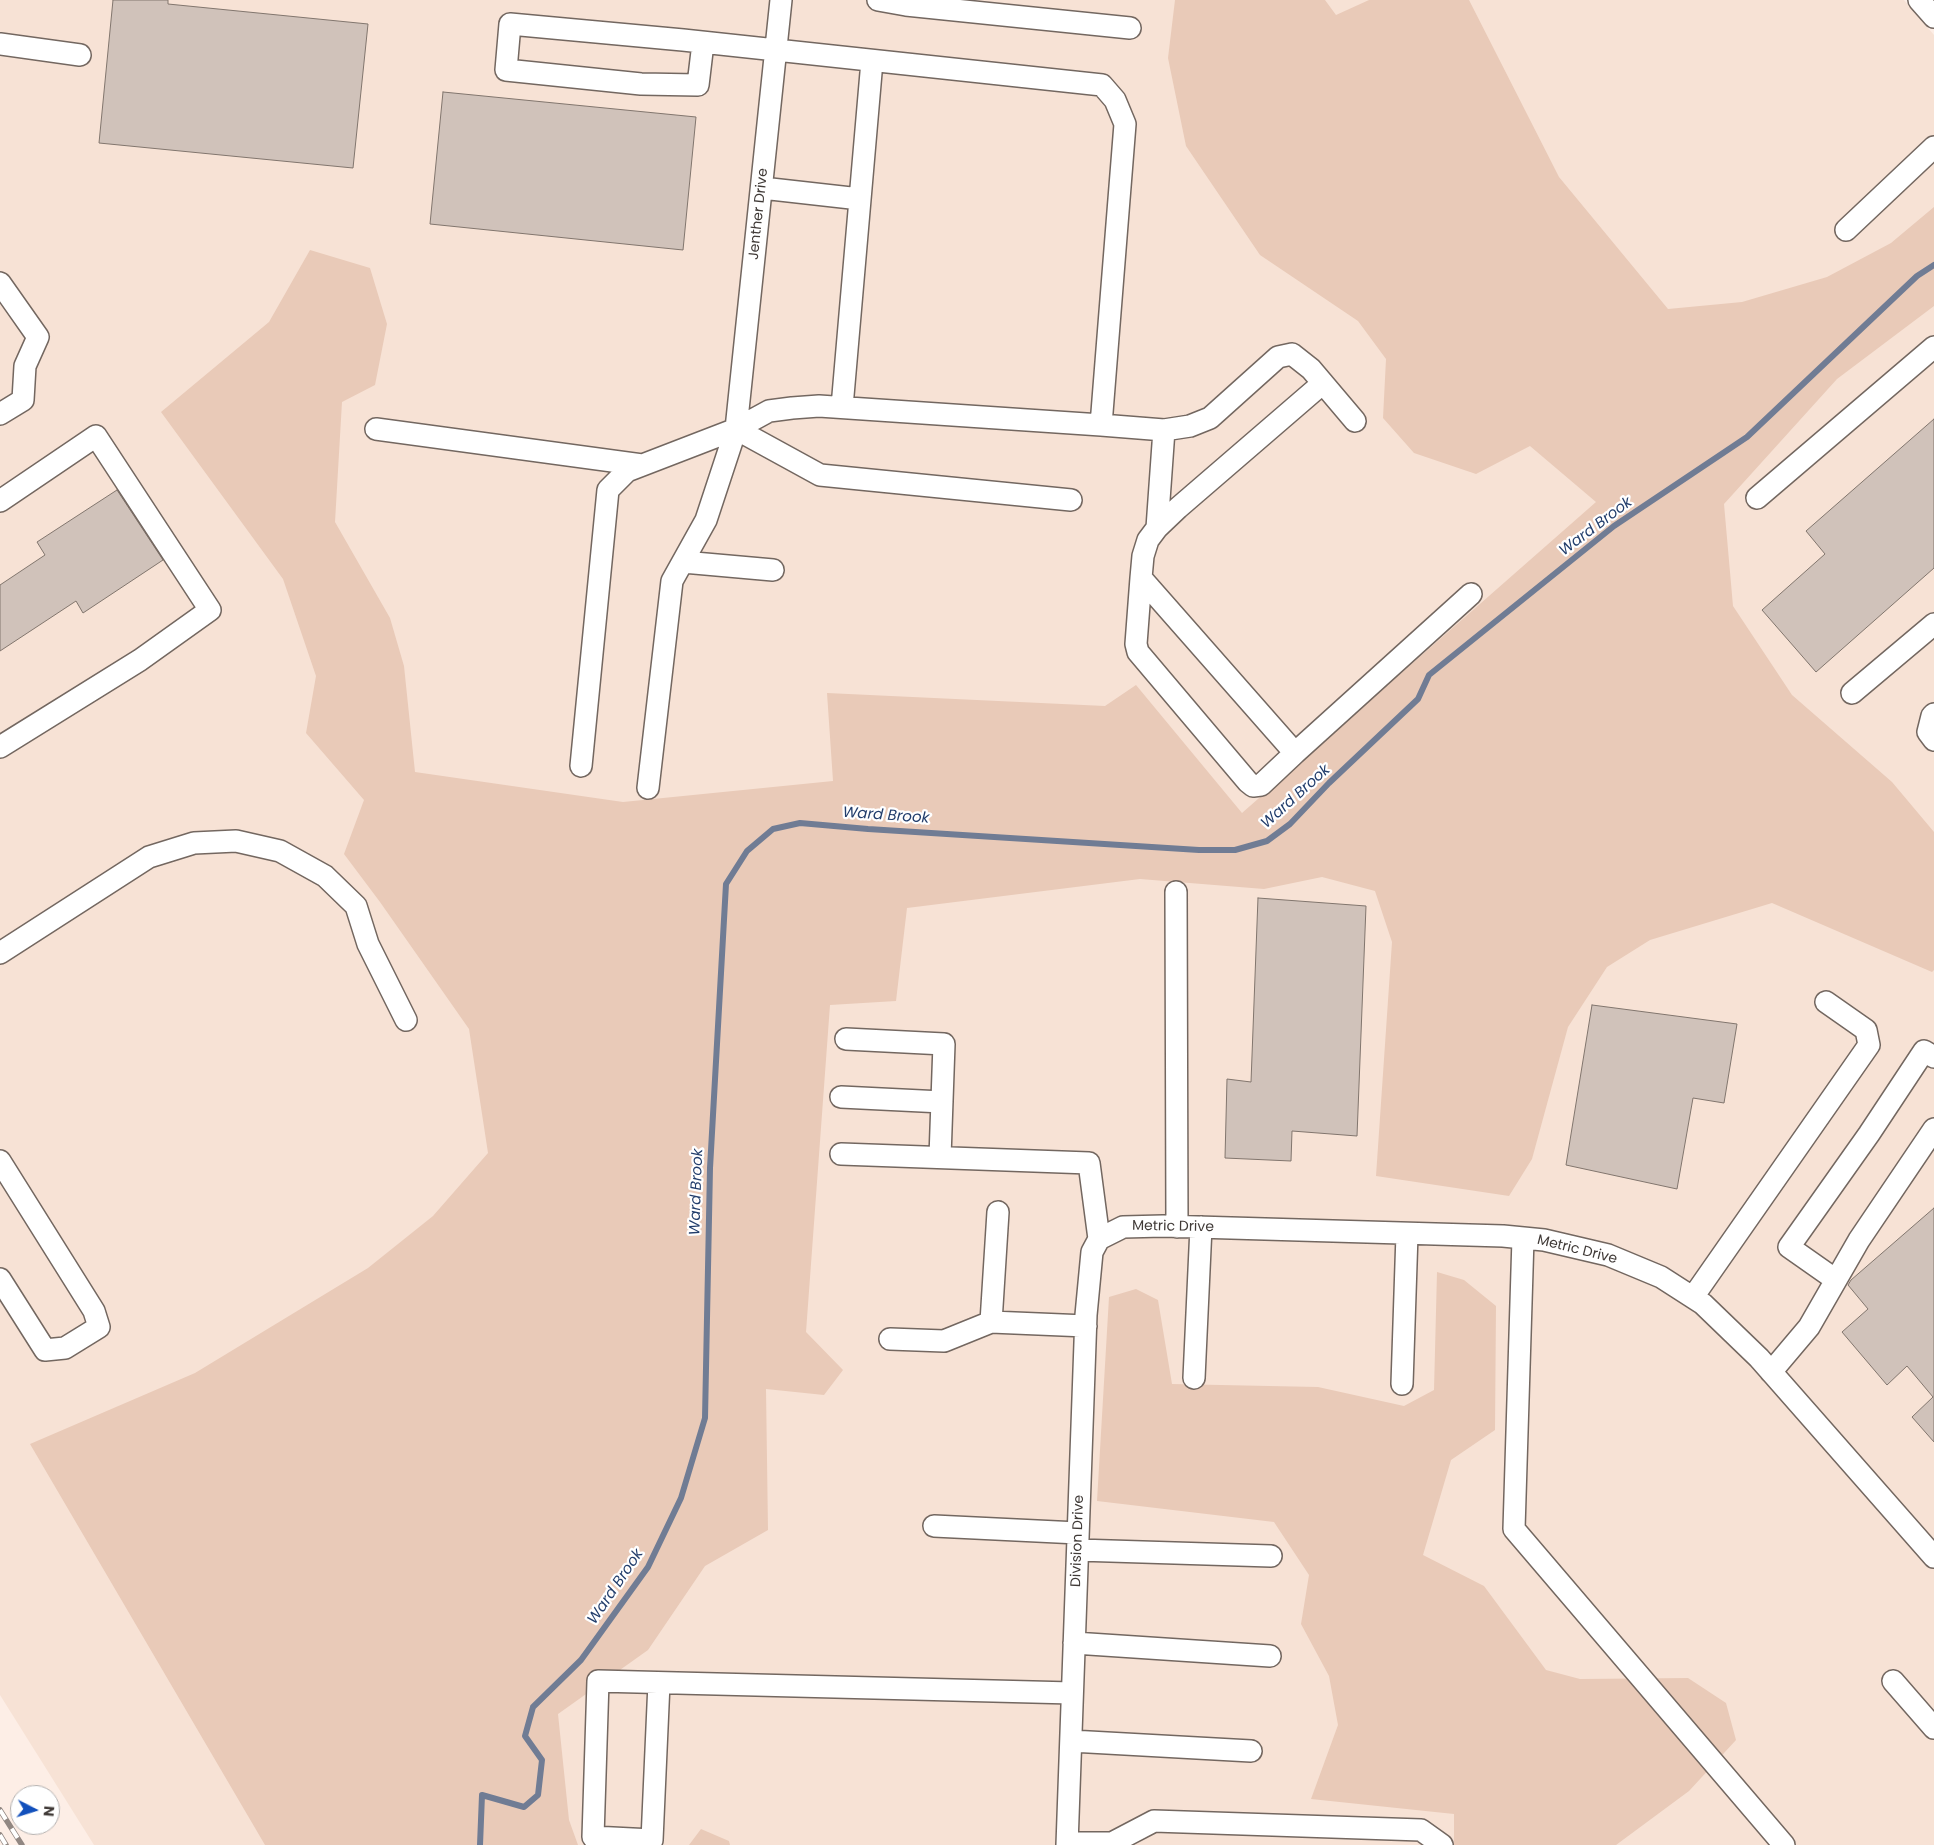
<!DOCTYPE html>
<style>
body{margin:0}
#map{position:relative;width:1934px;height:1845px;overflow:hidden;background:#fdeee6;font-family:Poppins,sans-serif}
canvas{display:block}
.north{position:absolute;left:10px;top:1785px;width:50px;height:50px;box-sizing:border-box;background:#fff;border:1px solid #b3b0af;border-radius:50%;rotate:95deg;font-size:14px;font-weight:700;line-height:20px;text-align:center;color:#403a37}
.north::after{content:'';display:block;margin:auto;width:18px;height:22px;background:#1250bc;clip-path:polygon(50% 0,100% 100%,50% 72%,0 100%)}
</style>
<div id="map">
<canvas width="1934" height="1845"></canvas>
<div class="north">N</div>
</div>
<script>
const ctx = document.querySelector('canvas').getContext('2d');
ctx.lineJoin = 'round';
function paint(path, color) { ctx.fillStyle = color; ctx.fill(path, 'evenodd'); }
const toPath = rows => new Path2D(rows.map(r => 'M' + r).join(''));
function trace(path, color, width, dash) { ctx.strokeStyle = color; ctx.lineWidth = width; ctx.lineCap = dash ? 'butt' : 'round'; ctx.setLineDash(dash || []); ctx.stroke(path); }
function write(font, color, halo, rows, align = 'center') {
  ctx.font = font + ' Poppins,sans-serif'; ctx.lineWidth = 4.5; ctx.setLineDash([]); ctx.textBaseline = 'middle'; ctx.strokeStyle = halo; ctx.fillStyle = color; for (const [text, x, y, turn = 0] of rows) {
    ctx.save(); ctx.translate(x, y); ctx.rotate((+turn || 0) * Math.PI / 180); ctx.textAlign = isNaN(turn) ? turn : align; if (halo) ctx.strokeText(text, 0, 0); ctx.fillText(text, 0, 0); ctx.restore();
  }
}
paint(toPath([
 [0,0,1904,0,1934,35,1934,1845,94,1845,0,1695]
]), '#f7e2d5');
paint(toPath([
 [1175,0,1325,0,1336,15,1369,0,1469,0,1559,177,1668,309,1742,302,1827,277,1891,243,1934,207,1934,306,1837,379,1724,504,1733,606,1792,695,1892,782,1934,832,1934,970,1932,972,1772,903,1650,940,1607,967,1568,1027,1532,1159,1509,1196,1376,1176,1392,942,1375,891,1322,877,1264,889,1140,879,907,908,896,1001,830,1005,806,1332,843,1370,824,1395,766,1389,768,1530,705,1566,648,1650,558,1714,569,1820,578,1845,265,1845,30,1444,195,1373,368,1268,433,1216,488,1153,469,1029,380,902,344,854,364,800,306,733,316,676,283,579,161,412,269,322,310,250,370,268,387,324,375,385,342,402,335,522,390,618,404,666,415,772,623,802,833,781,827,693,1105,706,1136,685,1242,813,1596,502,1530,446,1476,474,1414,453,1383,418,1386,359,1358,321,1260,255,1186,146,1168,58],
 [1437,1272,1464,1280,1496,1306,1495,1430,1451,1460,1423,1555,1484,1586,1546,1670,1580,1679,1688,1678,1726,1703,1736,1740,1689,1791,1616,1845,1454,1845,1454,1814,1311,1799,1338,1725,1329,1676,1301,1624,1309,1575,1274,1522,1097,1501,1109,1297,1136,1289,1158,1300,1172,1384,1318,1387,1404,1406,1434,1390],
 [701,1829,729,1841,730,1845,689,1845]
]), '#e9cab8');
trace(toPath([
 [480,1845,482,1795,524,1807,538,1795,542,1760,525,1736,533,1707,581,1660,648,1567,681,1498,705,1418,710,1168,726,884,747,851,773,829,800,823,868,829,1199,850,1235,850,1267,841,1290,824,1329,783,1418,699,1429,675,1614,526,1747,437,1917,276,1934,265]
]), '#707c94', 6);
const building = toPath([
 [113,0,168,0,168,4,368,24,353,168,99,143,113,0],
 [443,92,696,117,683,250,430,224,443,92],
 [1934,419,1934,568,1816,672,1762,610,1825,554,1806,531,1934,419],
 [117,490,163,560,83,613,76,601,0,651,0,585,45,555,37,542,117,490],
 [1258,898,1366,906,1357,1136,1292,1131,1291,1161,1225,1158,1227,1079,1251,1082,1258,898],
 [1592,1005,1737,1024,1724,1103,1693,1098,1677,1189,1566,1165,1592,1005],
 [1934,1208,1934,1442,1912,1417,1933,1397,1907,1366,1887,1385,1842,1332,1868,1309,1848,1285,1851,1280,1934,1208]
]);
paint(building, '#d0c2ba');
trace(building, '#82766e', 1);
const minor = toPath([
 [878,0,906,5,1130,28],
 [1919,0,1934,17],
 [0,44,80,55],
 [762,188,860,199],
 [1846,230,1934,147],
 [0,283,38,337,25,366,23,400,0,414],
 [1323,383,1178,508,1157,528,1148,540,1143,556,1141,578,1295,753,1471,594],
 [842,407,872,61],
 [1101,425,1164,430,1190,426,1210,418,1278,357,1292,354,1311,369,1355,421],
 [376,429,642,465],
 [736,429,820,475,1071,500],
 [1757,498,1934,347],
 [0,501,96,436,210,610,140,660,0,747],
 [1157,528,1164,430],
 [683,562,773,570],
 [1141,578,1136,644,1138,652,1248,782,1253,786,1261,785,1295,753],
 [1852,693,1934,624],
 [1934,714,1932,716,1928,732,1934,740],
 [581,766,608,490,627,471,736,429,769,411,792,408,819,406,1101,425,1125,124,1115,100,1102,85,683,40,510,24,506,70,641,84,698,85,703,43],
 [648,788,672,581,706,520,736,429,781,0],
 [1176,892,1177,1227],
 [0,953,149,857,194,843,236,841,280,851,325,876,356,906,368,944,406,1020],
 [846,1039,944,1044,940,1157],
 [841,1097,942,1102],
 [841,1154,1089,1163,1099,1239],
 [0,1161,94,1311,99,1327,65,1348,45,1350,0,1279],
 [998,1212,991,1322,1086,1326],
 [1523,1238,1514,1529,1784,1845],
 [1099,1239,1123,1227,1163,1226,1503,1236,1544,1240,1608,1255,1661,1277,1703,1304,1759,1358,1934,1557],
 [1836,1280,1789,1247,1869,1134,1924,1051,1934,1057],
 [1693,1297,1869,1045,1866,1030,1826,1002],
 [890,1339,944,1341,991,1322],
 [1771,1372,1809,1327,1859,1240,1934,1129],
 [1194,1378,1201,1227],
 [1402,1384,1407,1234],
 [934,1526,1078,1533],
 [1078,1550,1271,1556],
 [1074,1643,1270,1656],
 [1893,1681,1934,1728],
 [659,1683,652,1840,593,1837,598,1681,1072,1693],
 [1071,1741,1251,1751],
 [1068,1843,1112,1843,1154,1821,1421,1830,1442,1845],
 [1067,1845,1086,1315,1092,1252,1099,1239]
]);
trace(minor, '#736760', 24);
trace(minor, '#fff', 21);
const rail = toPath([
 [0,1810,22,1845],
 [0,1835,6,1845]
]);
trace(rail, '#918782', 5.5);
trace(rail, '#fff', 4, [11]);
write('14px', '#403a37', '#fff', [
 ["Jenther Drive",759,214,-84],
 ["Metric Drive",1173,1227,1],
 ["Metric Drive",1577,1250,14],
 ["Division Drive",1078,1541,-88]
]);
write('italic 15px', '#233e6c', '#fff', [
 ["Ward Brook",1596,527,-37],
 ["Ward Brook",1296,797,-42],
 ["Ward Brook",886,816,4],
 ["Ward Brook",697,1192,-88],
 ["Ward Brook",616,1587,-56]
]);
</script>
